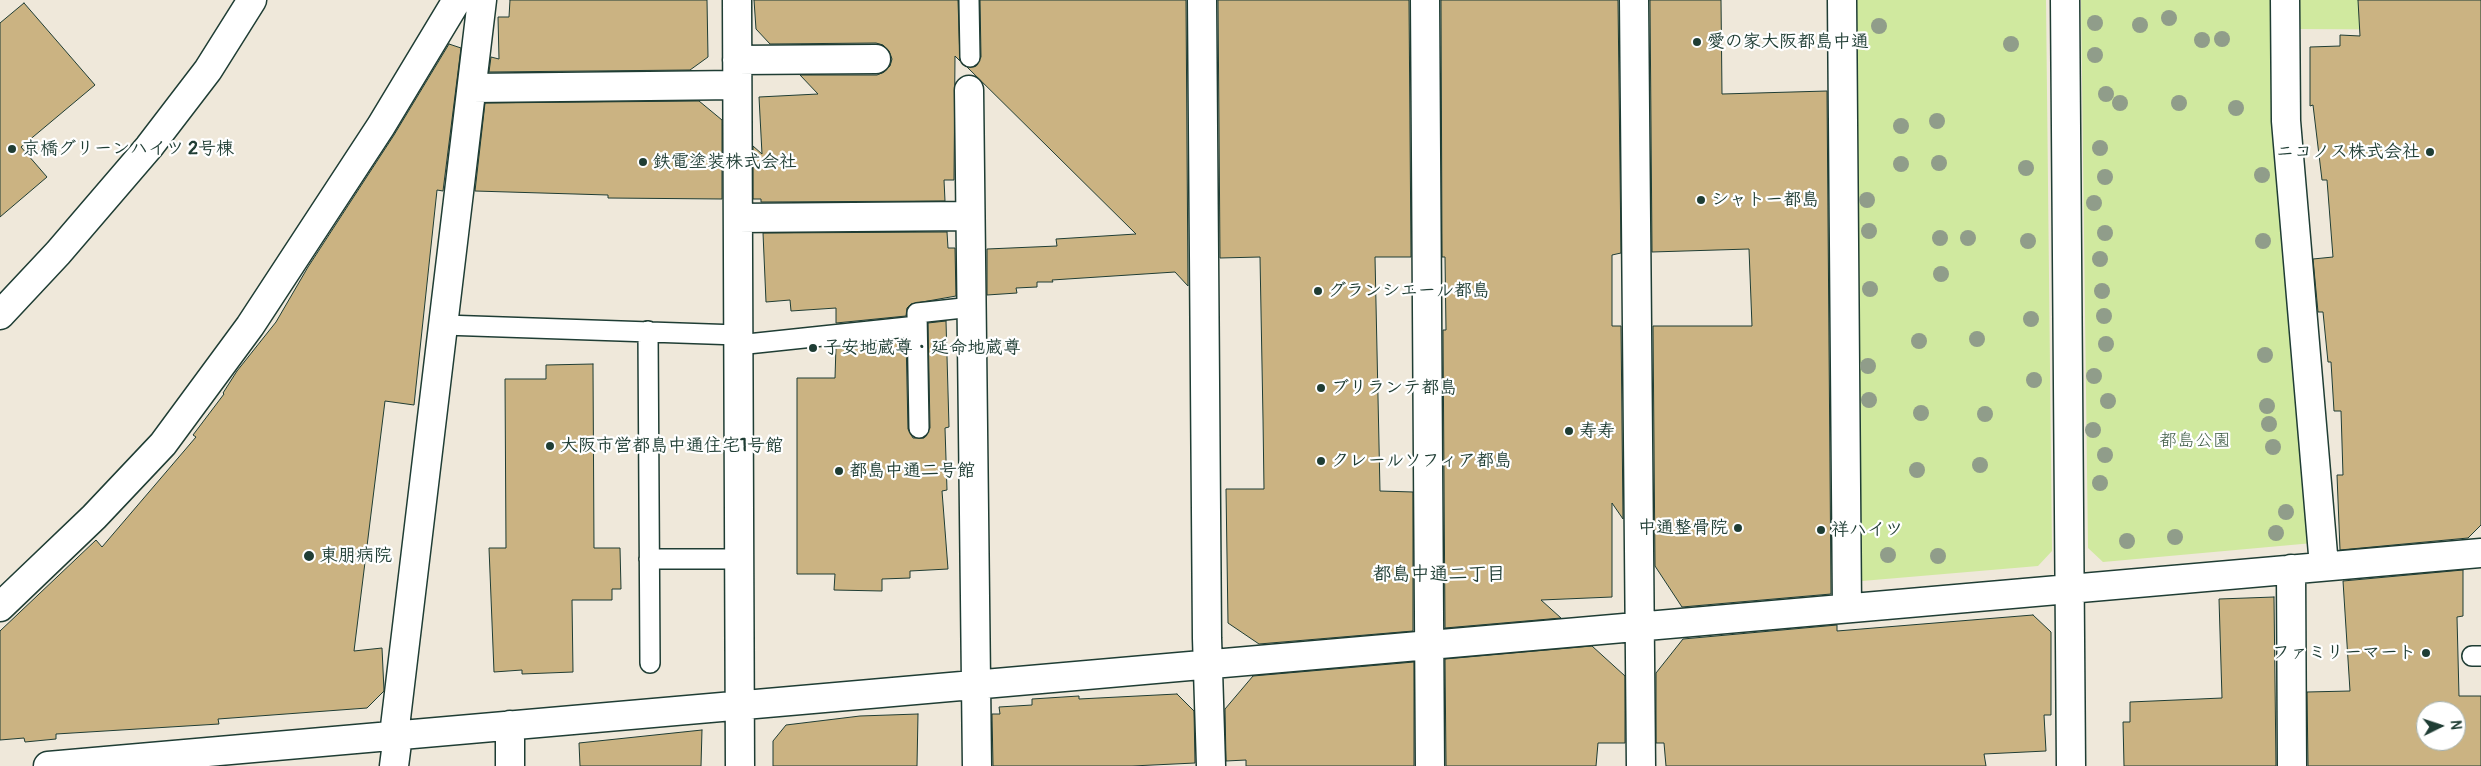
<!DOCTYPE html>
<meta charset="utf-8">
<style>
body{margin:0}
#map{position:relative;width:2481px;height:766px;overflow:hidden;background:#efe8da;font-family:Pangolin,sans-serif}
canvas{display:block}
.north{position:absolute;left:2416px;top:701px;width:50px;height:50px;box-sizing:border-box;background:#fff;border:1px solid #a5b1ae;border-radius:50%;rotate:86deg;font-size:14px;font-weight:700;line-height:20px;text-align:center;color:#1f3d34}
.north::after{content:'';display:block;margin:auto;width:18px;height:22px;background:#1f3d34;clip-path:polygon(50% 0,100% 100%,50% 72%,0 100%)}
</style>
<div id="map">
<canvas width="2481" height="766"></canvas>
<div class="north">N</div>
</div>
<script>
const ctx = document.querySelector('canvas').getContext('2d');
ctx.lineJoin = 'round';
function paint(path, color) { ctx.fillStyle = color; ctx.fill(path, 'evenodd'); }
const toPath = rows => new Path2D(rows.map(r => 'M' + r).join(''));
function trace(path, color, width, dash) { ctx.strokeStyle = color; ctx.lineWidth = width; ctx.lineCap = dash ? 'butt' : 'round'; ctx.setLineDash(dash || []); ctx.stroke(path); }
function write(font, color, halo, rows, align = 'center') {
  ctx.font = font + ' Pangolin,"Klee One",sans-serif'; ctx.lineWidth = 4.5; ctx.setLineDash([]); ctx.textBaseline = 'middle'; ctx.strokeStyle = halo; ctx.fillStyle = color; for (const [text, x, y, turn = 0] of rows) {
    ctx.save(); ctx.translate(x, y); ctx.rotate((+turn || 0) * Math.PI / 180); ctx.textAlign = isNaN(turn) ? turn : align; if (halo) ctx.strokeText(text, 0, 0); ctx.fillText(text, 0, 0); ctx.restore();
  }
}
paint(toPath([
 [1854,0,2046,0,2052,551,2038,566,1862,581],
 [2081,0,2272,0,2313,543,2103,562,2088,548],
 [2295,0,2481,0,2481,30,2295,29]
]), '#d0e99f');
const building = toPath([
 [510,0,707,0,708,57,690,70,489,72,491,57,499,59,498,17,509,17,510,0],
 [754,0,958,0,960,61,955,56,954,180,944,180,945,201,761,202,761,199,753,199,753,146,762,154,759,97,818,94,800,75,877,75,884,72,890,66,892,59,889,51,883,45,876,43,770,44,756,29,754,0],
 [980,0,1186,0,1188,286,1175,272,1052,280,1053,282,1037,282,1037,287,1016,288,1017,293,987,295,987,249,1057,246,1056,239,1136,234,967,67,976,66,981,57,980,0],
 [1218,0,1409,0,1411,257,1375,257,1380,491,1413,492,1413,631,1259,644,1228,623,1226,489,1264,489,1263,419,1260,257,1220,258,1218,0],
 [1441,0,1618,0,1621,253,1612,255,1612,326,1621,326,1623,519,1612,503,1612,597,1541,600,1561,618,1445,628,1443,330,1446,330,1445,257,1442,257,1441,0],
 [1650,0,1721,0,1722,94,1827,91,1831,594,1682,607,1655,566,1653,326,1752,326,1749,249,1652,252,1650,0],
 [2358,0,2481,0,2481,525,2468,538,2340,550,2337,475,2343,475,2341,411,2334,411,2331,362,2328,362,2323,312,2318,312,2313,259,2333,257,2327,180,2322,180,2313,105,2310,106,2310,47,2340,46,2340,35,2360,36,2358,0],
 [24,3,95,85,21,147,47,177,0,217,0,23,24,3],
 [449,44,461,48,443,191,437,190,414,405,385,401,354,651,382,648,384,691,367,708,218,719,219,724,56,734,56,739,25,742,24,738,0,740,0,631,96,540,102,547,196,437,193,435,224,394,223,393,237,371,276,322,308,267,394,135,449,44],
 [699,101,722,120,722,199,608,198,608,195,475,191,485,103,699,101],
 [947,232,948,248,955,248,956,296,911,304,907,308,906,316,836,323,836,308,791,311,790,300,766,302,763,233,947,232],
 [946,321,949,427,945,428,947,490,942,491,948,569,910,571,910,578,882,579,882,591,834,590,835,574,797,574,797,378,835,378,836,346,906,338,908,429,913,438,924,438,930,428,928,323,946,321],
 [593,364,594,548,620,548,621,589,612,589,612,600,572,600,573,672,522,674,522,670,494,672,489,548,506,548,505,379,546,379,546,365,593,364],
 [2463,570,2463,616,2457,617,2459,696,2481,696,2481,766,2308,766,2307,692,2350,691,2343,581,2463,570],
 [2426,711,2456,711,2456,741,2426,741,2426,711],
 [2274,597,2276,766,2124,766,2123,722,2130,722,2130,702,2222,698,2219,599,2274,597],
 [2033,615,2051,632,2051,715,2044,715,2046,751,1984,754,1986,766,1666,766,1664,743,1656,743,1656,673,1683,639,1837,625,1837,631,2033,615],
 [1592,646,1625,676,1625,743,1598,743,1596,766,1446,766,1445,659,1592,646],
 [1414,662,1414,766,1246,766,1246,760,1226,761,1225,709,1253,676,1414,662],
 [1177,694,1194,711,1195,763,1132,766,993,766,992,714,1000,714,999,707,1032,705,1032,699,1079,696,1079,699,1177,694],
 [918,714,917,766,773,766,773,741,786,725,860,716,918,714],
 [702,730,701,766,580,766,579,743,702,730]
]);
paint(building, '#cbb382');
trace(building, '#1f3d34', 1);
const lane = toPath([
 [969,0,970,57],
 [444,325,738,335],
 [648,331,650,663],
 [738,345,917,326],
 [919,428,917,313,972,307],
 [649,559,739,559],
 [2472,656,2481,656]
]);
const street = toPath([
 [737,0,740,766],
 [1202,0,1207,638,1211,766],
 [1425,0,1430,766],
 [1634,0,1641,766],
 [1842,0,1847,608],
 [2065,0,2071,766],
 [2285,0,2286,121,2324,566],
 [737,60,876,59],
 [473,88,737,85],
 [969,90,977,766],
 [738,218,970,216],
 [2291,569,2292,766],
 [0,607,94,517,163,444,250,326,381,126,457,0],
 [394,735,482,0],
 [48,766,2481,553],
 [394,766,398,735],
 [510,766,510,725]
]);
const secondary = toPath([
 [0,315,58,253,149,147,208,70,252,0]
]);
trace(lane, '#1f3d34', 22);
trace(street, '#1f3d34', 31);
trace(secondary, '#1f3d34', 31);
trace(lane, '#fff', 19);
trace(street, '#fff', 28);
trace(secondary, '#fff', 28);
ctx.fillStyle = '#909d8a';
for (const [x, y] of [
 [2169,18],
 [2095,23],
 [2140,25],
 [1879,26],
 [2222,39],
 [2202,40],
 [2011,44],
 [2095,55],
 [2106,94],
 [2120,103],
 [2179,103],
 [2236,108],
 [1937,121],
 [1901,126],
 [2100,148],
 [1939,163],
 [1901,164],
 [2026,168],
 [2262,175],
 [2105,177],
 [1867,200],
 [2094,203],
 [1869,231],
 [2105,233],
 [1940,238],
 [1968,238],
 [2028,241],
 [2263,241],
 [2100,259],
 [1941,274],
 [1870,289],
 [2102,291],
 [2104,316],
 [2031,319],
 [1977,339],
 [1919,341],
 [2106,344],
 [2265,355],
 [1868,366],
 [2094,376],
 [2034,380],
 [1869,400],
 [2108,401],
 [2267,406],
 [1921,413],
 [1985,414],
 [2269,424],
 [2093,430],
 [2273,447],
 [2105,455],
 [1980,465],
 [1917,470],
 [2100,483],
 [2286,512],
 [2276,533],
 [2175,537],
 [2127,541],
 [1888,555],
 [1938,556]
]) { ctx.beginPath(); ctx.arc(x, y, 8, 0, 2 * Math.PI); ctx.fill(); }
for (const [x, y, r, color] of [
 [1697,42,5,"#1f3d34"],
 [12,149,5,"#1f3d34"],
 [2430,152,5,"#1f3d34"],
 [643,162,5,"#1f3d34"],
 [1701,200,5,"#1f3d34"],
 [1318,291,5,"#1f3d34"],
 [813,348,5,"#1f3d34"],
 [1321,388,5,"#1f3d34"],
 [1569,431,5,"#1f3d34"],
 [550,446,5,"#1f3d34"],
 [1321,461,5,"#1f3d34"],
 [839,471,5,"#1f3d34"],
 [1738,528,5,"#1f3d34"],
 [1821,530,5,"#1f3d34"],
 [309,556,6,"#1f3d34"],
 [2426,653,5,"#1f3d34"]
]) { const dot = new Path2D(); dot.arc(x, y, r, 0, 2 * Math.PI); ctx.fillStyle = color; ctx.fill(dot); trace(dot, '#fff', 2); }
write('bold 18px', '#1f3d34', '#fff', [
 ["愛の家大阪都島中通",1707,42],
 ["京橋グリーンハイツ 2号棟",22,149],
 ["ニコノス株式会社",2420,152,"right"],
 ["鉄電塗装株式会社",653,162],
 ["シャトー都島",1711,200],
 ["グランシエール都島",1328,291],
 ["子安地蔵尊・延命地蔵尊",823,348],
 ["ブリランテ都島",1331,388],
 ["寿寿",1579,431],
 ["大阪市営都島中通住宅1号館",560,446],
 ["クレールソフィア都島",1331,461],
 ["都島中通二号館",849,471],
 ["中通整骨院",1728,528,"right"],
 ["祥ハイツ",1831,530],
 ["東朋病院",320,556],
 ["ファミリーマート",2416,653,"right"]
], 'left');
write('18px', '#425f49', '#fff', [
 ["都島公園",2195,441]
]);
write('bold 19px', '#1f3d34', '#fff', [
 ["都島中通二丁目",1439,575]
]);
</script>
